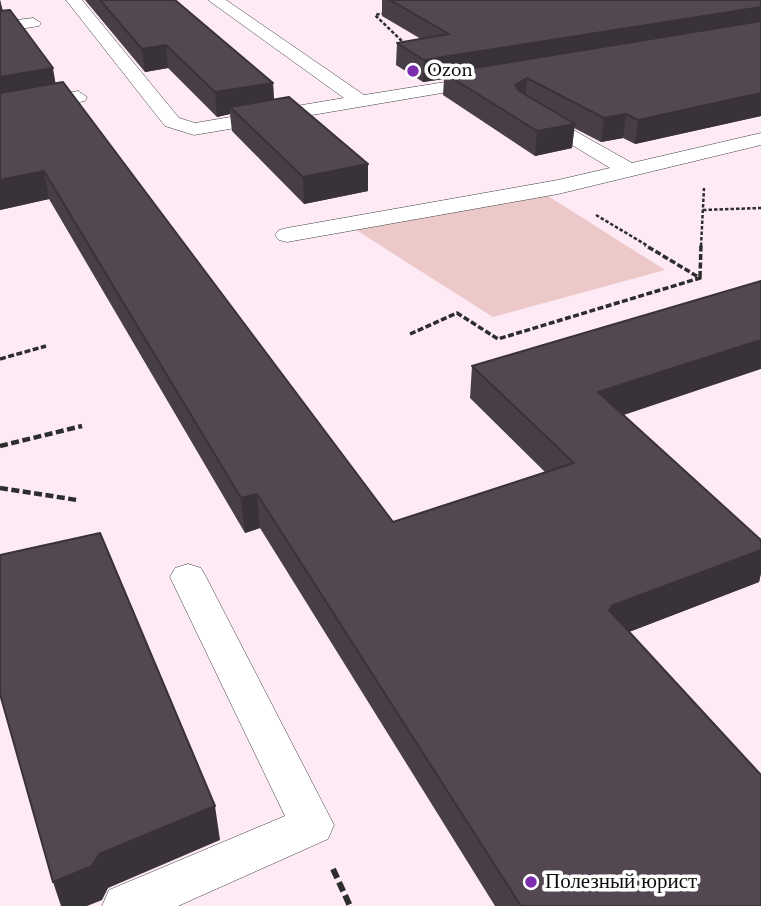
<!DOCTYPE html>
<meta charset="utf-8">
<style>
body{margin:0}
canvas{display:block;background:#fdeaf5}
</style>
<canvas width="761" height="906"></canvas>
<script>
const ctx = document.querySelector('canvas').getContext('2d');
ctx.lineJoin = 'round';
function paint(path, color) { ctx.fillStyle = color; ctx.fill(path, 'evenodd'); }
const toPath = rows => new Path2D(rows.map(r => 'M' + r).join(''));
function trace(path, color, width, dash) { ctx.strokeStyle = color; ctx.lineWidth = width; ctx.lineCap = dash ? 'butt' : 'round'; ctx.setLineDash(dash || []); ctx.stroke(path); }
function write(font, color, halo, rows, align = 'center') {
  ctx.font = font + ' "Libre Baskerville",serif'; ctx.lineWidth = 7; ctx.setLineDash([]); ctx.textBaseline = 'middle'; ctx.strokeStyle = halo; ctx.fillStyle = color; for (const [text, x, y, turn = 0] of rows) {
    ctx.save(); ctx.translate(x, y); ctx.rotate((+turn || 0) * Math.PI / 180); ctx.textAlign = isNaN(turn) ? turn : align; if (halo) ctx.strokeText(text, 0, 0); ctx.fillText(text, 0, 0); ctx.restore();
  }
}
paint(toPath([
 [548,196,665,270,493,317,356,230]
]), '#ecc8c9');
const lane = toPath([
 [66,0,82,0,179,118,195,123,344,98,208,0,226,0,364,95,483,76,492,81,483,86,194,135,165,126,66,0],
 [33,18,41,23,39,26,0,32,0,22,33,18],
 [78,91,87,97,85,101,0,117,0,105,78,91],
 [536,109,632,163,761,133,761,145,558,194,287,242,279,240,275,235,279,230,287,228,558,180,610,168,529,119,526,115,536,109],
 [188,564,201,568,206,577,334,825,328,839,178,906,102,906,109,890,285,816,170,577,175,568,188,564]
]);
trace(lane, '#3e3e3e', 1);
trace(toPath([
 [385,13,375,15,407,46],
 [703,210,761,208],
 [596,215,648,246],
 [701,246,704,188]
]), '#2d2d2d', 2.5, [3.5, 2]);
trace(toPath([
 [700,277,701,245],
 [410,334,457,313,498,339,700,278,645,245],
 [0,359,46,346]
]), '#2d2d2d', 3.5, [6, 2.5]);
trace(toPath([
 [0,446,82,426],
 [0,488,77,500]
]), '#2d2d2d', 4.5, [8, 3.5]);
trace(toPath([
 [333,869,350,906]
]), '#2d2d2d', 6, [10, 4.5]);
paint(lane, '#fff');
paint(toPath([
 [0,0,3,11,55,84,393,522,545,472,470,398,472,366,624,415,761,540,761,573,759,582,629,632,761,906,495,906,260,528,245,533,49,199,0,210],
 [85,0,175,0,273,83,274,99,368,191,304,204,232,131,230,114,217,117,168,68,145,72],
 [382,0,761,0,761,116,635,144,623,138,601,142,574,128,572,148,535,156,443,95,444,79,423,82,396,65,397,43,421,39,382,16]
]), '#473e47');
paint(toPath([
 [0,0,4,19,0,20],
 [761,7,761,27,444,73,444,79,423,82,424,60],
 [166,45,168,68,145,72,142,49],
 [53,68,57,92,0,102,0,77],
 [527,78,525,101,515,85],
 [273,83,274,107,230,107,230,114,217,117,215,92],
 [761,93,761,116,635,144,638,120],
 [626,114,623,138,601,142,604,118],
 [575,124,572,148,535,156,537,131],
 [368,164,368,191,304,204,303,177],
 [44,171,49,199,0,210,0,180],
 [761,340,761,369,594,425,598,392],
 [257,494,260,528,245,533,241,498],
 [761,550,761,573,759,582,608,640,609,610,611,606],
 [215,806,220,840,108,888,102,900,87,906,61,906,53,882,99,854]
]), '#3a3239');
const building = toPath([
 [100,0,175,0,273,83,215,92,166,45,142,49,100,0],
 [390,0,761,0,761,7,424,60,397,43,449,34,390,0],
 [10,10,53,68,0,77,0,11,10,10],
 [761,21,761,93,638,120,626,114,604,118,527,78,515,85,519,91,575,124,537,131,444,73,761,21],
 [63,82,393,522,574,463,472,366,761,281,761,340,598,392,761,540,761,550,611,606,613,608,609,610,761,775,761,906,521,906,257,494,241,498,44,171,0,180,0,93,63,82],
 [289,97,368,164,303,177,230,107,289,97],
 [100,533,215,806,99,854,92,866,53,882,0,694,0,555,100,533]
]);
paint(building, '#534852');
trace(building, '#3a3239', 2);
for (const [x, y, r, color] of [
 [413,71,7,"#7c2eaf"],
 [531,882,7,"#7c2eaf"]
]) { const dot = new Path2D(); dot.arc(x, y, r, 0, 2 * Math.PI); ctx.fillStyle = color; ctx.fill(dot); trace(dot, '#fff', 2.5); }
write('16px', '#0b0b0b', '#fff', [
 ["Ozon",427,71]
], 'left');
write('21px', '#0b0b0b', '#fff', [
 ["Полезный юрист",545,882]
], 'left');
</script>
